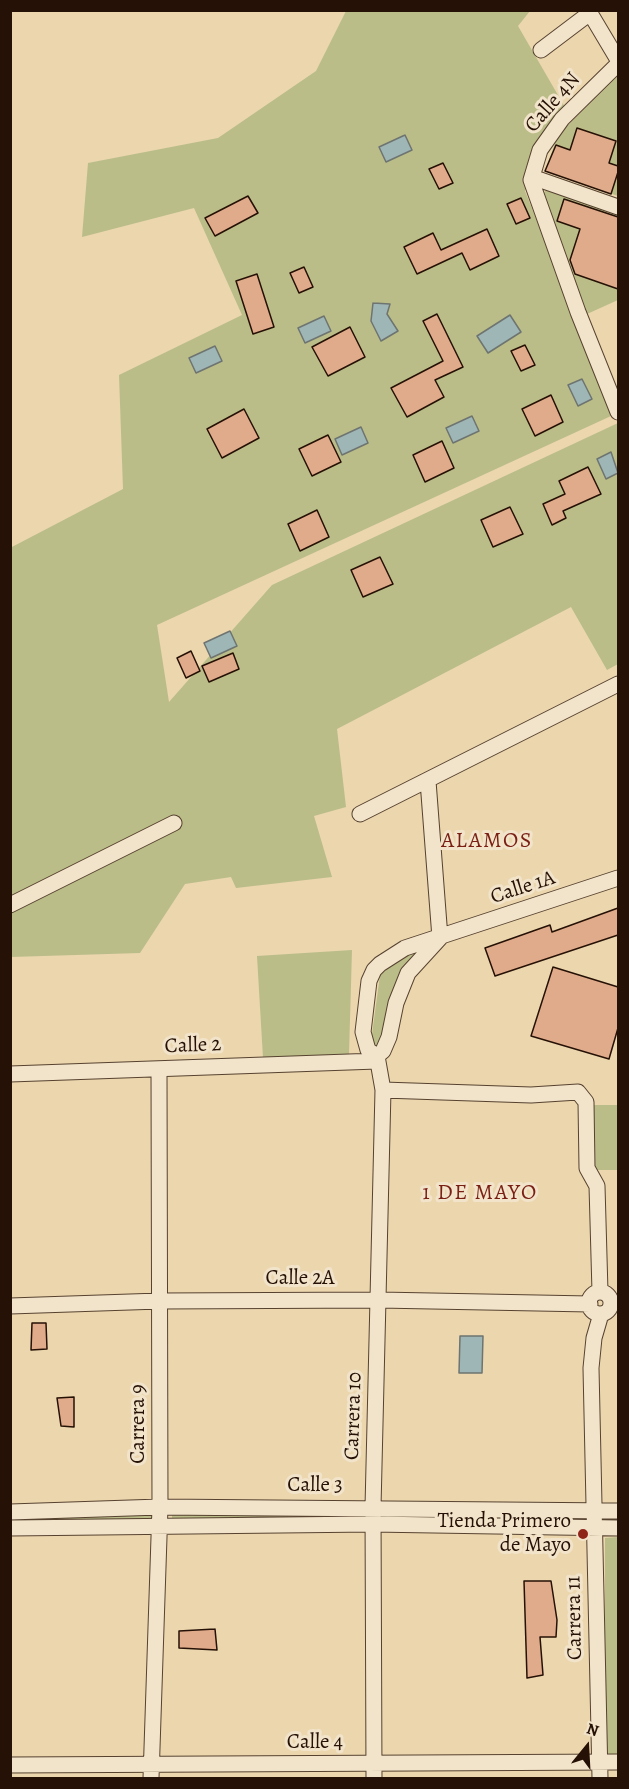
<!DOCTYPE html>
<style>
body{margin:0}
#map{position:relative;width:629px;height:1789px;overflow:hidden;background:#ebd6ae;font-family:Alegreya,serif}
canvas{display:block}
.frame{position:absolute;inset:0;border:12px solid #261106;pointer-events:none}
.north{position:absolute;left:557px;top:1717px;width:60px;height:60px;-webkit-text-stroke:4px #f2e4ca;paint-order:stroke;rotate:18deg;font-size:16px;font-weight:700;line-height:24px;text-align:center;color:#261106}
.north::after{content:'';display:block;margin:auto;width:21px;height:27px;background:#261106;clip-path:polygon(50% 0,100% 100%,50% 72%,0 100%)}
</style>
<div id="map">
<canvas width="629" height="1789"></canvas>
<div class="frame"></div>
<div class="north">N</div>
</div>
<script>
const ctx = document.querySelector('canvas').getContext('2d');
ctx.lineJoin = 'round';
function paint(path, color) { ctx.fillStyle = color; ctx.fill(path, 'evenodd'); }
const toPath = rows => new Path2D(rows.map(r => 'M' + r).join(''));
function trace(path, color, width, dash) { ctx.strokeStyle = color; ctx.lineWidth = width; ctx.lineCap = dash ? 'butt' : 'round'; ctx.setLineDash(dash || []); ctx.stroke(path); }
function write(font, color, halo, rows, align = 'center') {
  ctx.font = font + ' Alegreya,serif'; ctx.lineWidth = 6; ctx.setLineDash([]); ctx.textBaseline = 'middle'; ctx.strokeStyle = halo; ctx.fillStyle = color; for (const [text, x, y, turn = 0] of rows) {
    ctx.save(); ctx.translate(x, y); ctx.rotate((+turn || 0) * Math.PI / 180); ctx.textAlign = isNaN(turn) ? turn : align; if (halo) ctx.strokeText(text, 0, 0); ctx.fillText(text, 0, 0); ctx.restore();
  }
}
paint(toPath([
 [346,11,530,11,518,26,566,109,525,191,590,352,611,416,157,625,169,702,272,585,618,423,618,664,607,670,571,607,337,729,346,807,314,816,332,877,236,888,231,877,185,884,140,953,11,957,10,548,123,489,119,375,242,315,194,208,82,237,88,163,218,138,316,71],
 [618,76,618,196,545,171,558,135],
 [547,188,618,213,618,300,587,314,569,272,544,193],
 [428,946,381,1049,370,1049,380,975,405,953],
 [352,950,349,1054,263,1058,257,956],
 [592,1105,618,1105,618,1170,593,1170],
 [10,1511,152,1512,151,1523,11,1528],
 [365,1511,366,1521,172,1521,172,1512],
 [618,1537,618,1757,605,1757,605,1538]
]), '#babd88');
const water = toPath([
 [405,135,412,150,386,162,379,147,405,135],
 [373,303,390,304,387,314,398,331,381,341,371,321,373,303],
 [510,315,521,332,488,353,477,336,510,315],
 [324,316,331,331,305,343,298,328,324,316],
 [215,346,222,361,196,373,189,358,215,346],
 [582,379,592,399,578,406,568,385,582,379],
 [472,416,479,431,453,443,446,428,472,416],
 [361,427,368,443,342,455,335,439,361,427],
 [611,452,618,473,606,479,597,459,611,452],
 [230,631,237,646,211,658,204,643,230,631],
 [460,1336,483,1336,482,1373,459,1373,460,1336]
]);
paint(water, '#9eb6b6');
trace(water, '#6e7470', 1.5);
const building = toPath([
 [577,128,616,141,609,163,618,166,618,172,611,194,545,171,556,145,570,150,577,128],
 [443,163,453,183,439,189,429,169,443,163],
 [248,196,258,213,215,236,205,218,248,196],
 [521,198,530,218,516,224,507,204,521,198],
 [564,199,618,217,618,289,575,274,570,260,580,229,557,221,564,199],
 [487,229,499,256,470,270,462,253,417,274,404,247,433,233,441,250,487,229],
 [304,267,313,287,299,293,290,273,304,267],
 [257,274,274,327,253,334,236,281,257,274],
 [437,314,463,367,435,380,444,397,407,417,391,388,443,361,423,321,437,314],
 [350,327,365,357,328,376,312,347,350,327],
 [525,345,535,365,521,371,511,351,525,345],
 [551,395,563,422,535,436,522,409,551,395],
 [244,409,259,438,222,458,207,429,244,409],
 [328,435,341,462,312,476,299,449,328,435],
 [442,441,454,468,425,482,413,455,442,441],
 [588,467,601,494,563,511,566,518,552,525,543,504,565,494,559,481,588,467],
 [510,507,523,534,493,547,481,520,510,507],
 [317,510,329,537,300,551,288,524,317,510],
 [380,557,393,584,363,597,351,570,380,557],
 [191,651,200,671,186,678,177,658,191,651],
 [233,653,239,669,209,682,202,666,233,653],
 [618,908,618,935,495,976,485,948,550,925,552,932,618,908],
 [553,967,618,987,618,1028,609,1059,531,1036,553,967],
 [32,1323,46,1323,47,1349,31,1350,32,1323],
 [74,1397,74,1427,61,1426,57,1398,74,1397],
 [524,1581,551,1581,557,1620,556,1637,540,1637,543,1675,527,1678,524,1581],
 [215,1629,217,1650,179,1648,179,1631,215,1629]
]);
paint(building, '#e0ab8a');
trace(building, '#261106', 1.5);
const minor = toPath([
 [591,10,590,13,618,60],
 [541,50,590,13],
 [618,64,562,119,540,150,531,180,578,312,618,412],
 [532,177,618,207],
 [428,781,440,938],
 [360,814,618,684],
 [10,905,174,823],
 [377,1056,383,1051,389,1037,396,1003,408,973,440,938],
 [10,1074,377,1061],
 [383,1090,531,1095,578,1092,586,1102,587,1168,597,1186,600,1292],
 '589 1303a11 11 0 1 1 22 0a11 11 0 1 1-22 0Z',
 [10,1306,160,1301,379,1300,590,1304],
 [10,1512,160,1507,618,1511],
 [10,1528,372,1524,618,1528],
 [10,1765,618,1762],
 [151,1778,160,1507,159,1069],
 [374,1778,373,1507,383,1090,377,1056,368,1050,363,1032,369,981,374,970,380,964,405,948,618,878],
 [600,1778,591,1368,594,1338,601,1314]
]);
trace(minor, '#574230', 17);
trace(minor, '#f2e4ca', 15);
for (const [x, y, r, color] of [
 [583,1534,6,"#8f2418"]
]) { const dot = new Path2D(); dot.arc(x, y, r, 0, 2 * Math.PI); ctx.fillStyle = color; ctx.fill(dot); trace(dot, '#f2e4ca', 2); }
write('21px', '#261106', '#f2e4ca', [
 ["Calle 4N",553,103,-49],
 ["Calle 1A",523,888,-18],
 ["Calle 2",193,1046,-2],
 ["Calle 2A",300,1279],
 ["Carrera 10",354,1416,-88],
 ["Carrera 9",139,1424,-90],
 ["Calle 3",315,1486],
 ["Carrera 11",575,1618,-91],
 ["Calle 4",315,1743]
]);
write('21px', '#261106', '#f2e4ca', [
 ["Tienda Primero",571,1522],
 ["de Mayo",571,1546]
], 'right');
ctx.letterSpacing = '1.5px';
write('22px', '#7a1f14', '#f2e4ca', [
 ["ALAMOS",487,842],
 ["1 DE MAYO",480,1194]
]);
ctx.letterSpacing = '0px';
</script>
